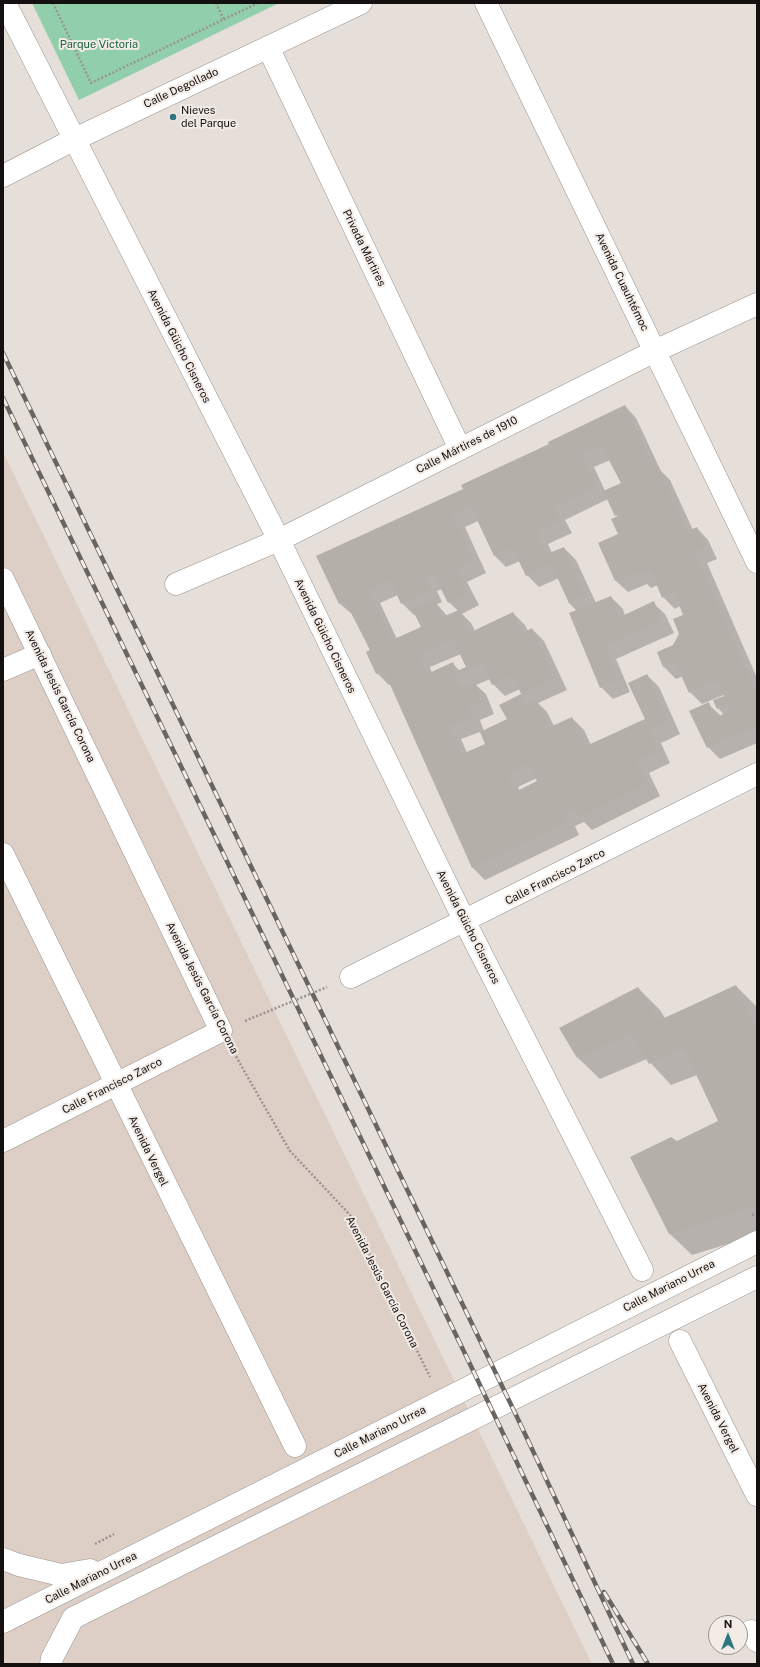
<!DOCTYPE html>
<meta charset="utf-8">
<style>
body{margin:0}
#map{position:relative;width:760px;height:1667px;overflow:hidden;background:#e5ded9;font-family:"Public Sans",sans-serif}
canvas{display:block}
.frame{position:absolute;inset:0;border:4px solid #13100f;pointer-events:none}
.north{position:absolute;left:708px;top:1615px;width:40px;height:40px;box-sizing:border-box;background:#f2ebe6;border:1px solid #999390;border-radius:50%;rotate:0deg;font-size:11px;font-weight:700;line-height:16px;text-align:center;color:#13100f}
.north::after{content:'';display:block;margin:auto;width:14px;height:18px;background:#2d7580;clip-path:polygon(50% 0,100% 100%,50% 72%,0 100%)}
</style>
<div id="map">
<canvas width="760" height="1667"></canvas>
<div class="frame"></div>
<div class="north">N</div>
</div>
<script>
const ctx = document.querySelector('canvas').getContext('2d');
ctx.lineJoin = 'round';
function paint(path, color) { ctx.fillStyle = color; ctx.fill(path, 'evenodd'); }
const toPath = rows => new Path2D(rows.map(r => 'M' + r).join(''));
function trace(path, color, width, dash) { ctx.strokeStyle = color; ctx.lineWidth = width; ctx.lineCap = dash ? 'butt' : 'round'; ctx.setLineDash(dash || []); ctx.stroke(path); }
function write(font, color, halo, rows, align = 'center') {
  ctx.font = font + ' "Public Sans",sans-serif'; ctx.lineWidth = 4; ctx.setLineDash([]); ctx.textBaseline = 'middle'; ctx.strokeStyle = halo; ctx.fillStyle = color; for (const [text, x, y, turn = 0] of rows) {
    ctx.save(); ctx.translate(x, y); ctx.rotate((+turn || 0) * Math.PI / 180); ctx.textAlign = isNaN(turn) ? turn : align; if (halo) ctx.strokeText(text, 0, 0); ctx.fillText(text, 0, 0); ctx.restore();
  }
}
paint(toPath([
 [3,452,592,1664,3,1664]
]), '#ddcfc6');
paint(toPath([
 [32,3,279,3,79,100]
]), '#91cfac');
paint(toPath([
 [625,406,636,418,661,471,670,480,693,530,697,528,708,540,717,559,707,563,757,678,757,743,720,759,708,747,708,704,721,716,724,715,718,708,727,695,726,694,702,704,690,692,683,676,676,679,664,667,680,634,685,615,680,606,675,609,663,597,658,585,651,588,647,584,628,592,616,581,599,543,619,534,618,517,608,499,565,520,572,533,548,544,552,553,564,548,576,560,596,603,611,597,623,609,625,616,653,603,665,614,674,633,616,659,630,692,613,699,601,687,577,611,569,603,559,578,539,587,527,575,520,561,506,567,494,555,478,521,465,527,486,573,467,582,479,605,462,614,471,623,475,631,513,613,525,625,528,631,532,629,544,641,567,690,538,703,547,712,554,726,572,718,584,730,591,745,646,719,647,675,659,687,680,734,661,743,670,763,649,773,660,796,592,830,584,822,575,826,579,835,485,880,473,868,391,684,389,685,377,673,371,651,353,615,340,604,318,556,464,490],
 [610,460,622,484,605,491,594,467],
 [442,589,449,602,458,611,447,616,437,604,442,602,437,591],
 [398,595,402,603,414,615,416,614,422,627,397,639,380,603],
 [461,654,467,667,460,671,453,664,432,673,430,667],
 [490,679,493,684,505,696,520,689,522,694,501,705,508,720,484,731,480,720,494,714,486,694,476,685],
 [480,732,487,745,467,753,461,739],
 [537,778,539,781,520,791,518,787],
 [736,986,757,1007,757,1235,692,1255,670,1234,677,1142,719,1122,697,1075,671,1085,647,1059,600,1079,578,1058,638,988,660,1010,665,1018]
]), '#0003');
paint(toPath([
 [625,405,654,468,658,467,688,531,697,527,705,547,695,551,757,693,757,726,707,748,689,711,709,702,715,718,730,711,726,704,717,709,713,700,724,696,717,681,689,693,675,662,663,667,657,652,673,645,679,634,673,619,683,615,674,592,662,598,651,571,638,577,636,572,615,581,598,543,618,534,611,519,653,500,615,516,603,491,621,483,602,447,582,455,597,487,554,508,561,521,537,532,547,554,564,547,586,595,569,603,551,564,526,576,512,547,494,556,471,507,453,515,475,561,456,570,468,593,448,603,434,575,426,579,431,590,401,604,391,582,395,579,369,591,392,640,421,627,412,609,434,599,442,617,459,610,469,633,513,612,523,633,532,628,555,678,521,694,525,704,535,698,550,727,572,717,586,746,645,719,628,683,647,674,669,722,650,731,659,751,637,761,648,784,579,818,575,809,564,814,568,823,472,868,384,671,376,674,366,652,370,650,345,601,339,604,316,556,463,489,461,485,549,444,548,442],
 [453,640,466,667,457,671,453,662,427,674,419,655],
 [482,665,492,685,513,675,521,694,499,705,507,719,480,732,485,744,462,754,450,727,473,718,469,708,483,702,474,681,461,686,456,676],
 [528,764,537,781,515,792,507,775],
 [611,596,620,617,654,601,662,621,605,647,619,680,600,688,569,613],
 [736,985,757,1030,757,1206,669,1234,630,1157,671,1137,677,1141,718,1121,684,1049,649,1064,632,1035,577,1058,559,1028,638,987,660,1020]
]), '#b5afaa');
const street = toPath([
 [5,3,279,540,465,922,642,1270],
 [486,3,757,562],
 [268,47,460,449],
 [3,176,73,140,361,3],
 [3,579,221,1031,3,1141],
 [176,584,279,540,655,351,757,304],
 [3,670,40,654],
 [3,854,295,1446],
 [351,977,757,774],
 [680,1341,757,1495],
 [751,1631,757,1641]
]);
const primary = toPath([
 [3,1559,19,1565,61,1575,90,1570],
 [3,1622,757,1242],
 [51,1664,52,1658,73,1618,757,1277]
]);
trace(street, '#9b9590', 23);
trace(primary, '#9b9590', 23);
trace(toPath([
 [53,3,91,83,258,3],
 [216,3,224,20],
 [245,1021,327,987],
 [234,1053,290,1151,350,1215,430,1377],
 [752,1215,757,1213],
 [95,1544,114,1534]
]), '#9a9491', 2.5, [2, 2]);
trace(street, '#fff', 22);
trace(primary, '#fff', 22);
const rail = toPath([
 [3,353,517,1417,633,1664],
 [3,398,469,1362,613,1664],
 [604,1592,648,1664]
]);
trace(rail, '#686461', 4.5);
trace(rail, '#f2ebe6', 3, [9]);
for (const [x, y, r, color] of [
 [173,117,4,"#2d7580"]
]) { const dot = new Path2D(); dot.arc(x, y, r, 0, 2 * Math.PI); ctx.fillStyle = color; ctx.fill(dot); trace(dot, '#f2ebe6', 1.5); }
write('11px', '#1a6242', '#f2ebe6', [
 ["Parque Victoria",99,45]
]);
write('11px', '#13100f', '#f2ebe6', [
 ["Calle Degollado",181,88,-25],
 ["Privada Mártires",364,248,64],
 ["Avenida Cuauhtémoc",622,282,64],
 ["Avenida Güicho Cisneros",179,346,63],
 ["Calle Mártires de 1910",467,445,-27],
 ["Avenida Güicho Cisneros",325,636,64],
 ["Avenida Jesús García Corona",60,696,64],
 ["Calle Francisco Zarco",555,877,-27],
 ["Avenida Güicho Cisneros",468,927,63],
 ["Avenida Jesús García Corona",202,988,63],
 ["Calle Francisco Zarco",112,1086,-27],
 ["Avenida Vergel",148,1151,64],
 ["Avenida Jesús García Corona",382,1282,63],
 ["Calle Mariano Urrea",669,1286,-27],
 ["Avenida Vergel",718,1418,63],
 ["Calle Mariano Urrea",380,1432,-27],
 ["Calle Mariano Urrea",91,1578,-27]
]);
write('11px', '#13100f', '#f2ebe6', [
 ["Nieves",181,111],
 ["del Parque",181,124]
], 'left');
</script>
